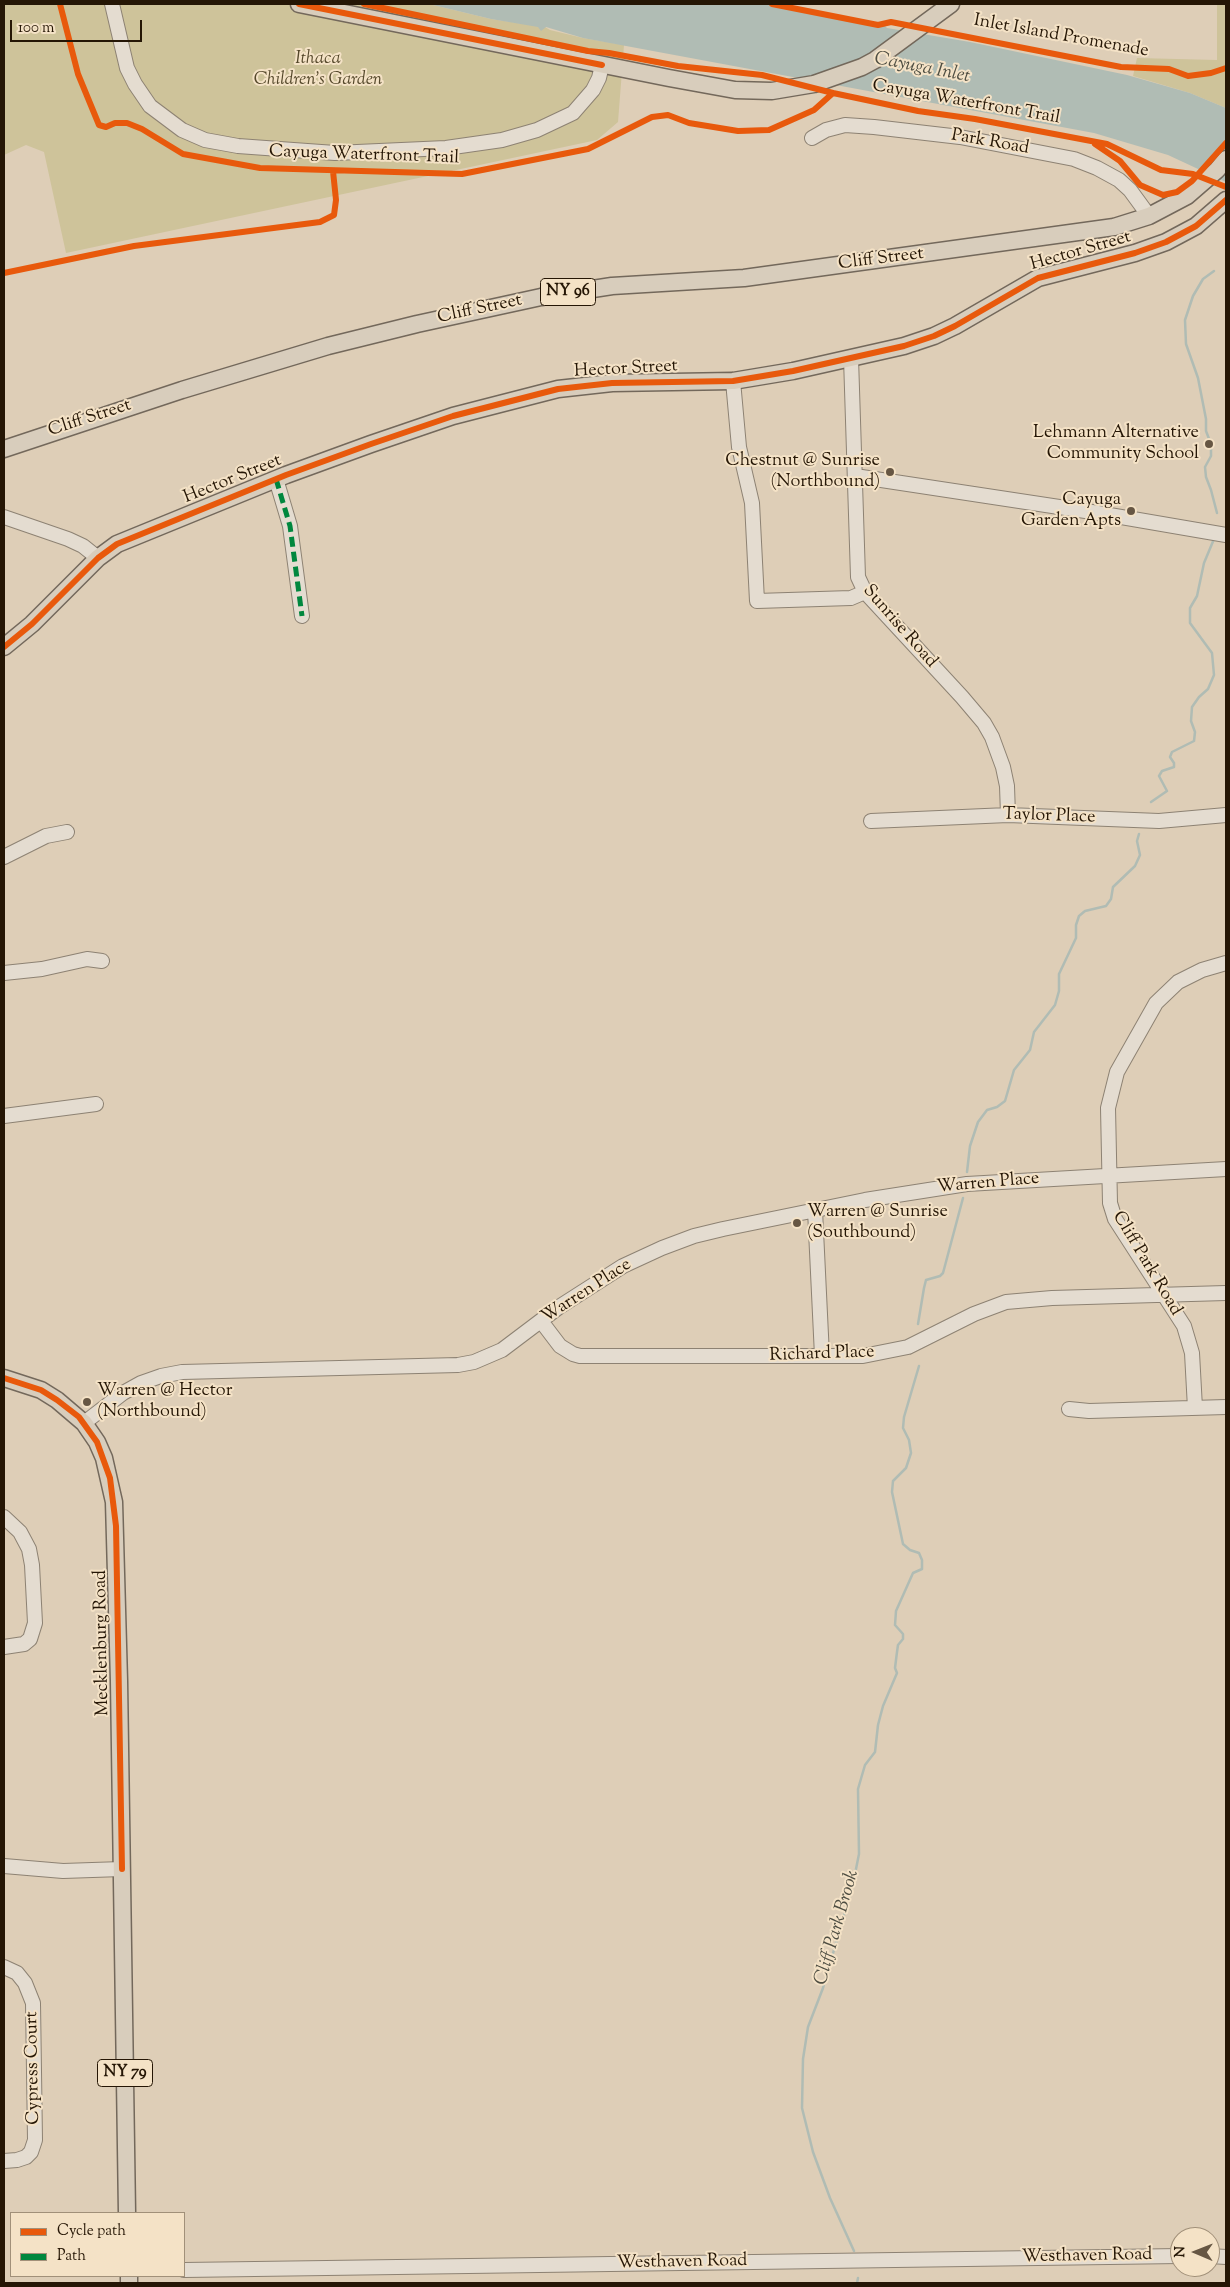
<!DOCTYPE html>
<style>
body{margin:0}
#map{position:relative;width:1230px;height:2287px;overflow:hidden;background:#deceb7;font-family:"Sorts Mill Goudy",serif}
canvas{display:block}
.frame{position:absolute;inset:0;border:5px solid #251605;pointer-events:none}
.legend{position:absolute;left:10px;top:2212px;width:175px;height:65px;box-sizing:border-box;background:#f4e2c6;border:1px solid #a19079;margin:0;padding:6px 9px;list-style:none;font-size:15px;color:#251605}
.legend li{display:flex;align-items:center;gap:10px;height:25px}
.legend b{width:25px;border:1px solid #a19079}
.north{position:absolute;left:1170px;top:2227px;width:50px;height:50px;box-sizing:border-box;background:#f4e2c6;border:1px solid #a19079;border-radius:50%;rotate:271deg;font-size:14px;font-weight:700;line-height:20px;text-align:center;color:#251605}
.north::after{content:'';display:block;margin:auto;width:18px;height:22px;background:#665643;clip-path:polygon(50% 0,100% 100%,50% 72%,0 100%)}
.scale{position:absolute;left:10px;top:20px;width:132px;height:22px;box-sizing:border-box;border:2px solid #251605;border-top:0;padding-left:6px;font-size:15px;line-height:18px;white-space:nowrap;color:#251605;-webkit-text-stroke:4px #f4e2c6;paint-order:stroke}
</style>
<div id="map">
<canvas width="1230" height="2287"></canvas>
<div class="frame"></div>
<ul class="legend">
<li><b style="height:6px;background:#e8590c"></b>Cycle path</li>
<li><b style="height:6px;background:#00873e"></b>Path</li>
</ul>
<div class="north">N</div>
<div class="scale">100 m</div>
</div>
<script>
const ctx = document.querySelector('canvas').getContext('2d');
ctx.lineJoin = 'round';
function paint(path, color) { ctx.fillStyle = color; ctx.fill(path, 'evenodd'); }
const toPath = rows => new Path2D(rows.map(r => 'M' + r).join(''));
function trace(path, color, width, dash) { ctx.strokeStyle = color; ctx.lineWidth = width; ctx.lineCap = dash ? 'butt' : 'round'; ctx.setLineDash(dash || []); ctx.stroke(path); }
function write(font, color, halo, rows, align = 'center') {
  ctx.font = font + ' "Sorts Mill Goudy",serif'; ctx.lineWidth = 4; ctx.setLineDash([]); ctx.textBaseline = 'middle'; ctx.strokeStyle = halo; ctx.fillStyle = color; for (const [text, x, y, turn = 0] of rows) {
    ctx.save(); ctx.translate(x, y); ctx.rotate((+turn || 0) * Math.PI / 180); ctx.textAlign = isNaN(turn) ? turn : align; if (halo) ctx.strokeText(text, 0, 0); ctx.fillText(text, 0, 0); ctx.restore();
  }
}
paint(toPath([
 [4,4,429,4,491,19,545,27,550,30,583,38,624,45,618,122,597,140,66,253,44,152,26,145,4,155],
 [1217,5,1226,5,1226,108,1190,93,1133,76,1137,58,1217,60]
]), '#cec39a');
paint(toPath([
 [429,4,765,4,878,26,883,24,887,28,970,42,1127,75,1190,93,1226,108,1226,182,1168,155,1094,133,583,38,546,27,541,31,538,27,491,19]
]), '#b0bcb4');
trace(toPath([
 [1214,271,1203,279,1193,296,1185,320,1186,344,1198,378,1206,419,1206,431,1211,444,1211,456,1205,467,1206,477,1211,490,1217,513],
 [1151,802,1167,791,1159,776,1162,771,1174,767,1174,763,1170,757,1172,752,1194,741,1195,732,1191,721,1192,707,1199,697,1208,689,1214,675,1212,653,1190,623,1190,608,1197,596,1204,563,1214,539],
 [967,1172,970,1146,978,1122,987,1110,997,1107,1005,1101,1014,1070,1030,1050,1034,1032,1055,1005,1059,991,1059,974,1076,938,1076,925,1079,916,1085,911,1106,906,1111,899,1113,887,1135,866,1140,855,1137,841,1139,834],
 [918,1324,924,1288,926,1280,940,1276,943,1273,963,1198],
 [854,2251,830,2198,813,2152,802,2108,803,2059,808,2027,823,1988,853,1884,859,1854,858,1789,865,1765,875,1752,878,1725,883,1706,897,1673,895,1668,897,1652,898,1645,903,1639,903,1634,895,1625,896,1611,913,1573,922,1569,922,1560,919,1553,910,1550,903,1544,892,1492,893,1481,906,1468,911,1453,909,1440,903,1428,904,1417,919,1366],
 [857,2283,858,2278]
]), '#b0bcb4', 2.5);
const minor = toPath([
 [112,4,127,68,135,84,150,106,182,130,205,140,238,146,335,153,446,148,502,140,537,130,573,113,593,90,599,78,602,65],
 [812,138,826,130,845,125,874,127,960,137,1074,159,1097,168,1119,180,1130,190,1149,216],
 [851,358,858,577,865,592,962,697,984,723,992,737,1003,767,1007,786,1008,815],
 [733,381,739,447,752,503,757,601,851,598,865,592],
 [855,476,1092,512,1226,535],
 [276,479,290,526,302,616],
 [4,517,68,539,83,546,98,558],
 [871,821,1008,815,1159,821,1226,815],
 [4,857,46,836,67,832],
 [4,973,42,969,87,959,102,961],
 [4,1116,96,1104],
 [815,1210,822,1356],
 [541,1321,560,1346,573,1354,580,1356,863,1356,908,1347,974,1314,1006,1302,1052,1298,1226,1293],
 [1195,1408,1192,1353,1184,1326,1115,1219,1110,1203,1108,1108,1117,1072,1156,1003,1178,982,1202,970,1226,963],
 [1069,1409,1089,1411,1226,1407],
 [84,1423,123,1393,141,1383,161,1376,182,1372,458,1365,474,1362,502,1350,559,1307,623,1266,662,1248,694,1236,723,1229,865,1200,967,1184,1226,1169],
 [4,1517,20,1532,29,1549,32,1565,35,1623,30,1639,24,1644,4,1647],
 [4,1866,63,1871,122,1869],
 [4,1967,17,1973,25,1983,33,2003,35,2140,31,2152,26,2157,17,2160,4,2161],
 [1210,2256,1226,2257],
 [184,2270,1180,2256]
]);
const major = toPath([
 [299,4,669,78,735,90,772,91,814,84,862,67,875,60,951,4],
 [4,449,182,390,328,346,417,324,541,297,612,286,744,278,1114,227,1149,216,1187,196,1217,170,1226,159],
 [4,647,32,624,98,558,117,544,286,475,371,444,453,416,558,389,612,383,733,381,793,371,904,346,934,336,955,326,1038,278,1135,253,1166,242,1196,226,1226,200],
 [4,1378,41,1390,57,1400,84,1423,97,1442,104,1458,114,1502,119,1681,127,2213],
 [129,2276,129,2283]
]);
trace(minor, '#8d8273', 16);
trace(major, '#73685b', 19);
trace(minor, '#e4dcd0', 14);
trace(major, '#d8cdbc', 16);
trace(toPath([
 [276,479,290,526,302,616]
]), '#00873e', 5, [10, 5]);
trace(toPath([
 [60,4,78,74,99,125,106,127,115,123,127,123,142,129,183,154,260,168,462,174,588,149,652,117,668,115,689,123,738,131,769,130,814,110,833,93,918,111,975,119,1107,144,1161,170,1193,174,1226,187],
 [299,4,602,65],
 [364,4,588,51,609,53,678,66,762,75,833,93],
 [772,4,878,25,891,22,1121,67,1169,69,1188,76,1211,73,1226,68],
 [1095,144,1120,161,1140,185,1163,195,1177,192,1192,181,1226,143],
 [4,273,134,246,320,222,334,215,336,200,333,171],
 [4,647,32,624,98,558,117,544,286,475,371,444,453,416,558,389,612,383,733,381,793,371,904,346,934,336,955,326,1038,278,1135,253,1166,242,1196,226,1226,200],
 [4,1378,41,1390,57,1400,79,1417,97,1442,110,1478,116,1526,122,1869]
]), '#e8590c', 6);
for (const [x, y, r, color] of [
 [1209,444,5,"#665643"],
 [890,472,5,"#665643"],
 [1131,511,5,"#665643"],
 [797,1223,5,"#665643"],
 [87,1402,5,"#665643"]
]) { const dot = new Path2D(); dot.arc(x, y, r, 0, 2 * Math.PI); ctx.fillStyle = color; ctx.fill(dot); trace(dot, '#f4e2c6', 2); }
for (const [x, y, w] of [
 [568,292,55],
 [125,2073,55]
]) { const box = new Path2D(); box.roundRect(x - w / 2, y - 13.5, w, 27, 4); ctx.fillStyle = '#f4e2c6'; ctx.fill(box); trace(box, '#251605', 1); }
write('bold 16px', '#251605', null, [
 ["NY 96",568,292],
 ["NY 79",125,2073]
]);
write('18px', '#251605', '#f4e2c6', [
 ["Inlet Island Promenade",1061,37,10],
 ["Cayuga Waterfront Trail",966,103,10],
 ["Park Road",990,143,10],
 ["Cayuga Waterfront Trail",364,156,2],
 ["Hector Street",1081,252,-16],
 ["Cliff Street",881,260,-7],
 ["Cliff Street",480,310,-12],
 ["Hector Street",626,370,-3],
 ["Cliff Street",90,419,-18],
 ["Hector Street",233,480,-22],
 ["Sunrise Road",899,627,49],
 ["Taylor Place",1049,817,2],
 ["Warren Place",988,1184,-5],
 ["Cliff Park Road",1146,1264,59],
 ["Warren Place",587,1292,-33],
 ["Richard Place",822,1355,-2],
 ["Mecklenburg Road",103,1643,-91],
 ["Cypress Court",34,2068,-91],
 ["Westhaven Road",1087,2257,-1],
 ["Westhaven Road",682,2263,-1]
]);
write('italic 18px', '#54472a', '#f4e2c6', [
 ["Ithaca",318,60],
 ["Children's Garden",318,81]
]);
write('18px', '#251605', '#f4e2c6', [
 ["Lehmann Alternative",1199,434],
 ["Community School",1199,455],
 ["Chestnut @ Sunrise",880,462],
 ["(Northbound)",880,483],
 ["Cayuga",1121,501],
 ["Garden Apts",1121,522],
 ["Warren @ Sunrise",807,1213,"left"],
 ["(Southbound)",807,1234,"left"],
 ["Warren @ Hector",97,1392,"left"],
 ["(Northbound)",97,1413,"left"]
], 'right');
write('italic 19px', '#4f4e42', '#f4e2c6', [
 ["Cayuga Inlet",922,69,11],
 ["Cliff Park Brook",838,1928,-74]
]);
</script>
